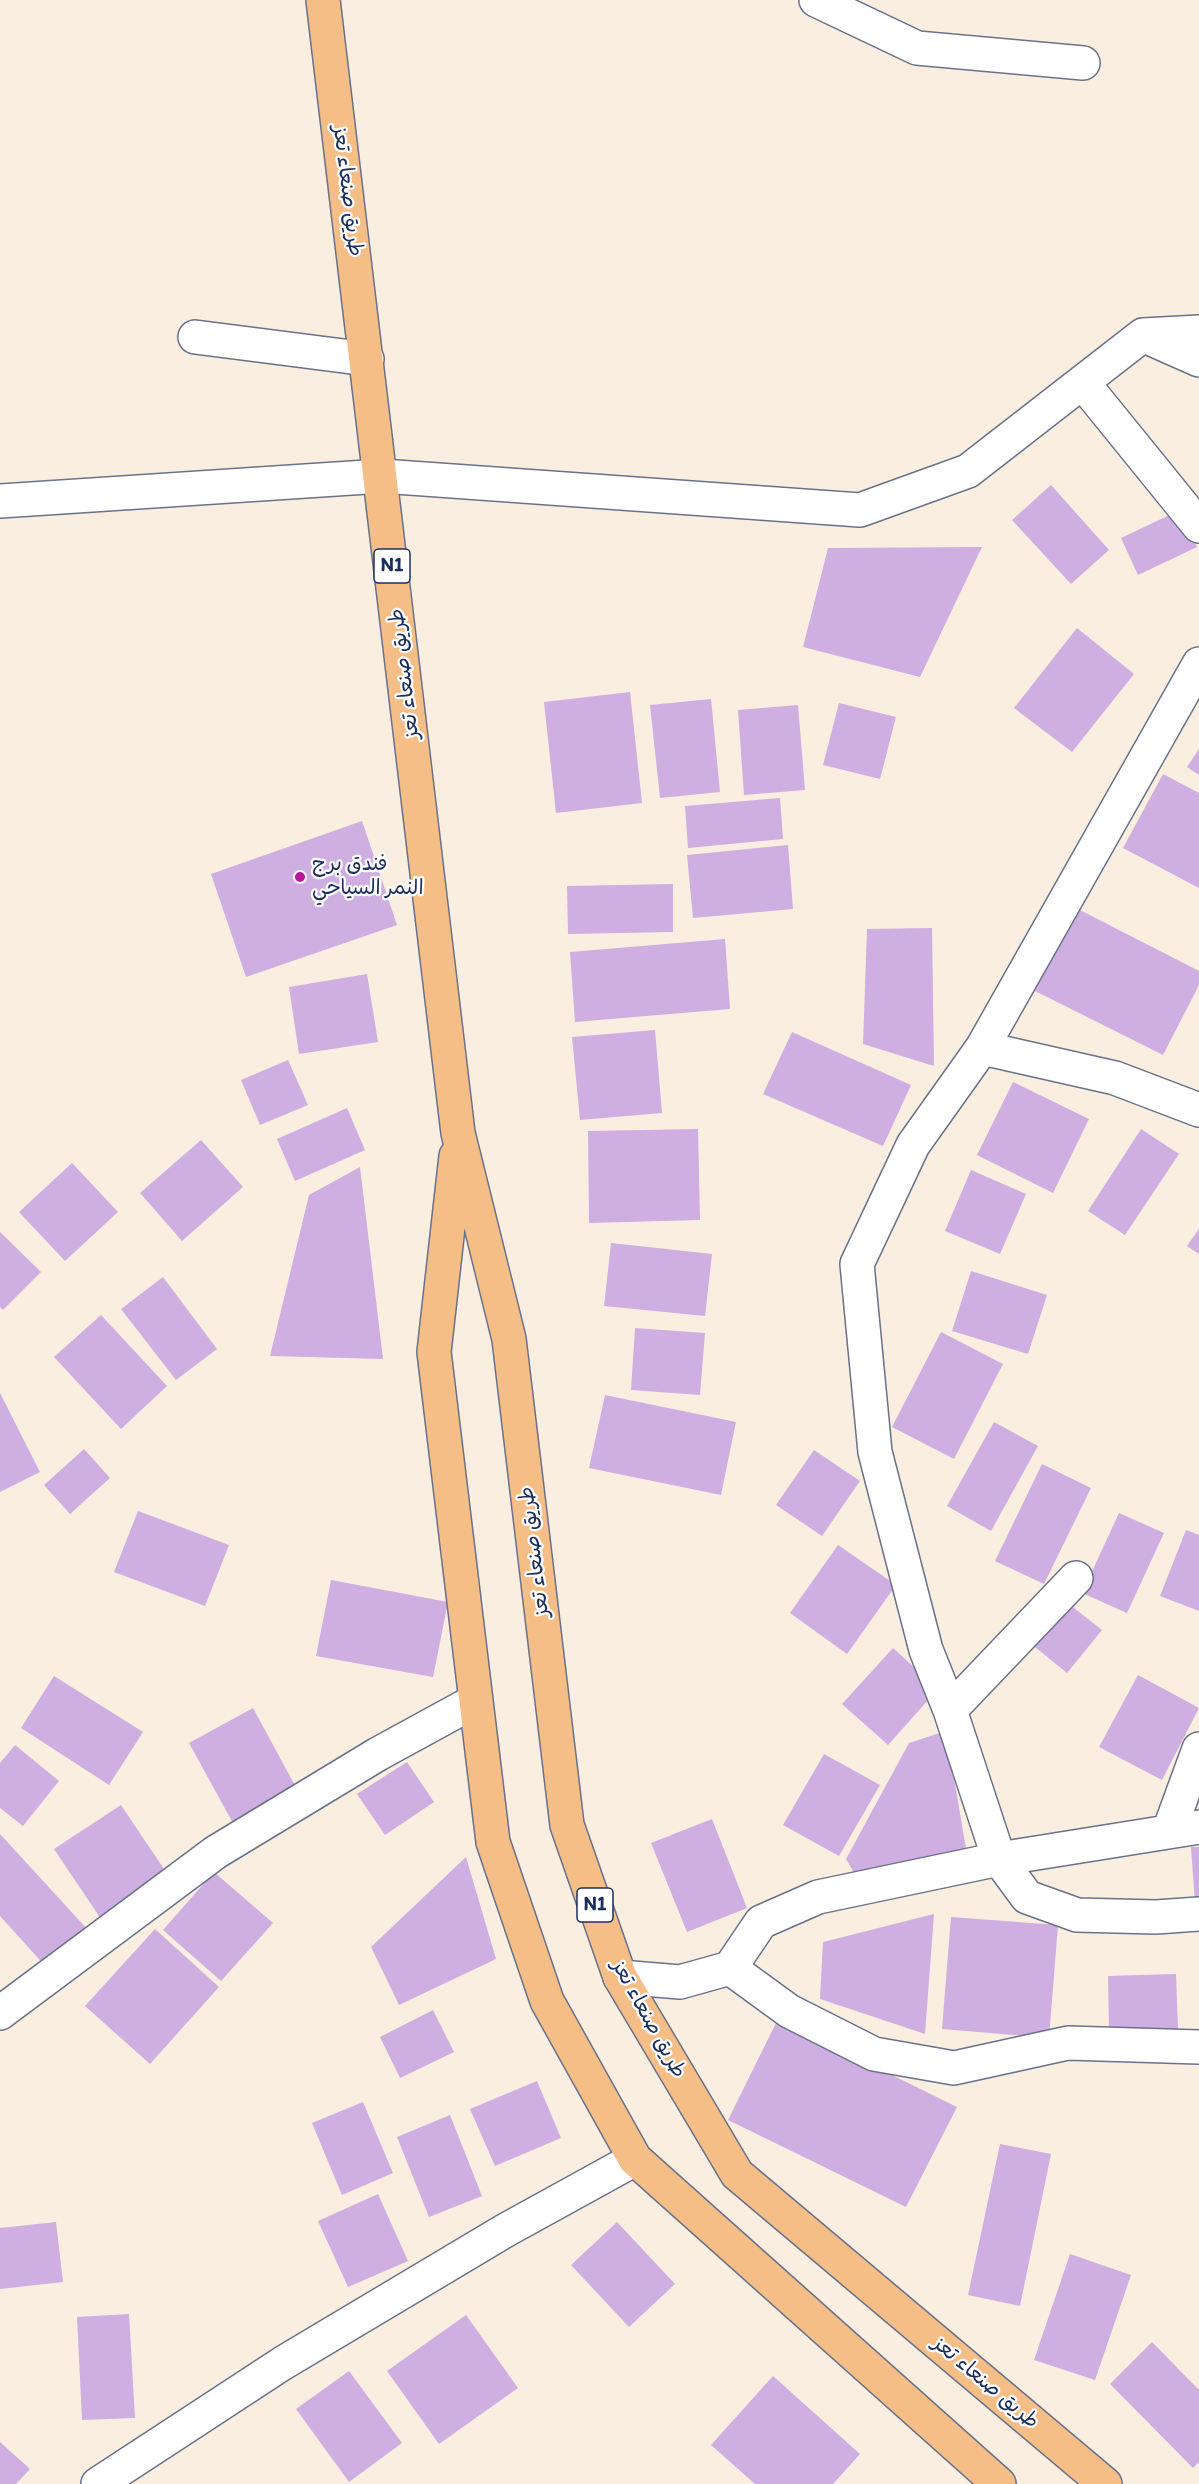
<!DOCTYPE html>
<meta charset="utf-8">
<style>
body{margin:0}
canvas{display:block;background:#f9eedf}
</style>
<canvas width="1199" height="2484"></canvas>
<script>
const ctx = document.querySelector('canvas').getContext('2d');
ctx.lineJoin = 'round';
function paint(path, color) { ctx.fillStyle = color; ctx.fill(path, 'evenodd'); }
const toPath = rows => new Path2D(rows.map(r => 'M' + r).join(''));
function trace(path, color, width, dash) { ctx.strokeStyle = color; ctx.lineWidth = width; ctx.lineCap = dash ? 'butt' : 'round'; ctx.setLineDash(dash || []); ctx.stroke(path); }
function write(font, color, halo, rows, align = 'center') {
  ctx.font = font + ' Itim,"Playpen Sans Arabic",sans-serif'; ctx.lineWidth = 4.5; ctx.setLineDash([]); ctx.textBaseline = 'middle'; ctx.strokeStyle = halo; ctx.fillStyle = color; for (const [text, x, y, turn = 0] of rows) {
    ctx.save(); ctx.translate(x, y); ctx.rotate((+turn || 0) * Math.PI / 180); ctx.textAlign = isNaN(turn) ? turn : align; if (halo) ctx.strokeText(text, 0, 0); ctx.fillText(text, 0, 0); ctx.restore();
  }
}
paint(toPath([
 [1051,485,1109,550,1071,584,1012,520],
 [1180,510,1197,547,1138,575,1121,538],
 [982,547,920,677,803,647,828,548],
 [1077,628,1134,674,1072,752,1014,708],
 [630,692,642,803,556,813,544,702],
 [711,699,720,792,660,798,650,705],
 [839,703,896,717,880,779,823,765],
 [798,705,805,790,744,795,738,710],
 [1199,749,1199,775,1187,767],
 [1163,774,1199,793,1199,888,1123,848],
 [780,798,783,839,688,848,685,806],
 [362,821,397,925,246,977,211,874],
 [788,845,793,909,693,918,687,855],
 [673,884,673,932,568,934,567,886],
 [1078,909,1199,971,1199,985,1163,1055,1035,991],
 [932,928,934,1066,863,1044,867,929],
 [725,939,730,1009,575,1022,570,952],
 [367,974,378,1042,299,1054,289,987],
 [655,1030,662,1113,580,1120,572,1037],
 [792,1032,911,1085,883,1146,763,1094],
 [288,1060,308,1105,260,1125,241,1080],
 [1013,1082,1089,1119,1053,1193,977,1155],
 [347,1108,365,1150,295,1181,277,1139],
 [698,1129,700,1220,589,1223,588,1131],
 [1141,1129,1179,1154,1125,1235,1088,1211],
 [201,1140,243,1187,182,1241,140,1193],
 [72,1163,118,1212,65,1261,19,1212],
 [360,1167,383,1359,270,1356,309,1195],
 [971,1170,1026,1194,1000,1254,945,1231],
 [1199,1229,1199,1254,1187,1246],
 [0,1232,41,1272,3,1310,0,1307],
 [611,1243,712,1254,705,1316,604,1306],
 [971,1271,1047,1295,1028,1354,952,1331],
 [163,1277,217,1349,176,1380,121,1309],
 [101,1315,167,1386,121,1429,54,1357],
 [635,1328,705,1333,700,1395,631,1390],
 [941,1332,1003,1364,954,1459,892,1427],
 [0,1393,40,1472,0,1492],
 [605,1395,736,1422,721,1495,589,1468],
 [994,1422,1038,1446,991,1531,947,1506],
 [84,1449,110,1478,70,1514,44,1485],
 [814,1450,860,1481,822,1536,776,1505],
 [1042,1464,1091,1488,1044,1584,995,1561],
 [138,1511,229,1545,205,1606,114,1572],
 [1119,1513,1164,1533,1127,1613,1082,1593],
 [1186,1530,1199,1535,1199,1611,1160,1596],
 [838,1545,896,1585,847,1654,790,1613],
 [331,1580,448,1602,433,1677,316,1656],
 [1064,1600,1102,1630,1067,1673,1030,1643],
 [893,1648,938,1689,888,1745,842,1704],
 [1138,1675,1199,1708,1162,1780,1099,1747],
 [54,1676,143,1732,109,1785,21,1728],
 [253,1708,298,1791,234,1825,189,1743],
 [946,1731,966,1849,859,1881,846,1859,909,1743],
 [15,1745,59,1781,23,1826,0,1808,0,1763],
 [824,1754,880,1785,839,1856,783,1825],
 [407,1762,434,1802,385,1835,357,1794],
 [121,1805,172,1881,105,1925,54,1849],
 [712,1819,747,1908,687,1932,651,1843],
 [0,1834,89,1931,47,1968,0,1916],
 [1191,1847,1199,1847,1199,1902,1195,1903],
 [466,1857,496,1959,399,2005,371,1947],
 [214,1872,273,1923,221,1981,163,1930],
 [934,1914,925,2034,820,1999,823,1942],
 [951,1917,1058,1925,1049,2038,942,2029],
 [155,1929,219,1987,150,2064,85,2006],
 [1176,1974,1178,2029,1109,2032,1108,1976],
 [433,2010,454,2052,400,2078,380,2037],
 [778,2019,957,2107,906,2207,728,2120],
 [537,2081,561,2138,495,2166,470,2109],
 [363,2102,393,2173,342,2195,312,2123],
 [450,2115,482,2196,429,2217,397,2137],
 [1000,2144,1051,2154,1020,2306,968,2295],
 [378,2194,408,2261,348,2287,318,2221],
 [56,2222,63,2282,0,2289,0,2228],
 [617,2222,675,2284,629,2327,571,2265],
 [1070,2254,1131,2275,1095,2380,1034,2360],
 [129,2314,135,2418,82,2420,77,2317],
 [466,2315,518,2388,439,2444,387,2371],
 [1152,2342,1199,2390,1199,2462,1193,2468,1110,2384],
 [349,2371,402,2443,349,2482,296,2409],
 [773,2376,860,2454,833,2484,755,2484,711,2445],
 [0,2442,30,2469,16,2484,0,2484]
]), '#cfaee2');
const minor = toPath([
 [816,0,917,48,1083,63],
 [195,337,367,359],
 [1147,337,1199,360],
 [1083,383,1199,526],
 [0,501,382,476,860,510,968,471,1143,335,1199,332],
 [1199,664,982,1048,913,1145,857,1264,875,1452,926,1650,950,1710,999,1859,1027,1897,1077,1915,1156,1917,1199,1914],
 [982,1048,1115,1078,1199,1110],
 [950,1710,1076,1578],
 [1169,1831,1199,1749],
 [730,1968,789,2011,874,2054,954,2068,1068,2043,1199,2047],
 [620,1977,680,1982,730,1968,761,1922,818,1897,999,1859,1199,1827],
 [0,2013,216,1852,378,1754,475,1701],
 [98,2484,283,2363,506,2230,635,2159]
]);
const highway = toPath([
 [323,0,458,1133,509,1339,567,1825,620,1977,737,2174,1105,2484],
 [456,1156,434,1352,493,1842,547,2001,635,2159,999,2484]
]);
trace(minor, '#69728b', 36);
trace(highway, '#69728b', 36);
trace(minor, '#fff', 33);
trace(highway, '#f6be87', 33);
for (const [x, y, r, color] of [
 [300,877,6,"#b5179e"]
]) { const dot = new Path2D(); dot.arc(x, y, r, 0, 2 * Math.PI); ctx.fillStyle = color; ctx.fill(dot); trace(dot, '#fff', 2); }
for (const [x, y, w] of [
 [392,566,36],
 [595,1905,36]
]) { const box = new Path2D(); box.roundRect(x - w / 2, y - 17, w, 34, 4.5); ctx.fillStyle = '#fff'; ctx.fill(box); trace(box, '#1b2f5e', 1.5); }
write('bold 20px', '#1b2f5e', null, [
 ["N1",392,566],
 ["N1",595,1905]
]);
write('21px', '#1b2f5e', '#fff', [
 ["طريق صنعاء تعز",347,191,83],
 ["طريق صنعاء تعز",405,674,-97],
 ["طريق صنعاء تعز",535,1552,-97],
 ["طريق صنعاء تعز",648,2019,61],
 ["طريق صنعاء تعز",985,2383,40]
]);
write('21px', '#1b2f5e', '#fff', [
 ["فندق برج",312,865],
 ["النمر السياحي",312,889]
], 'left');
</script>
